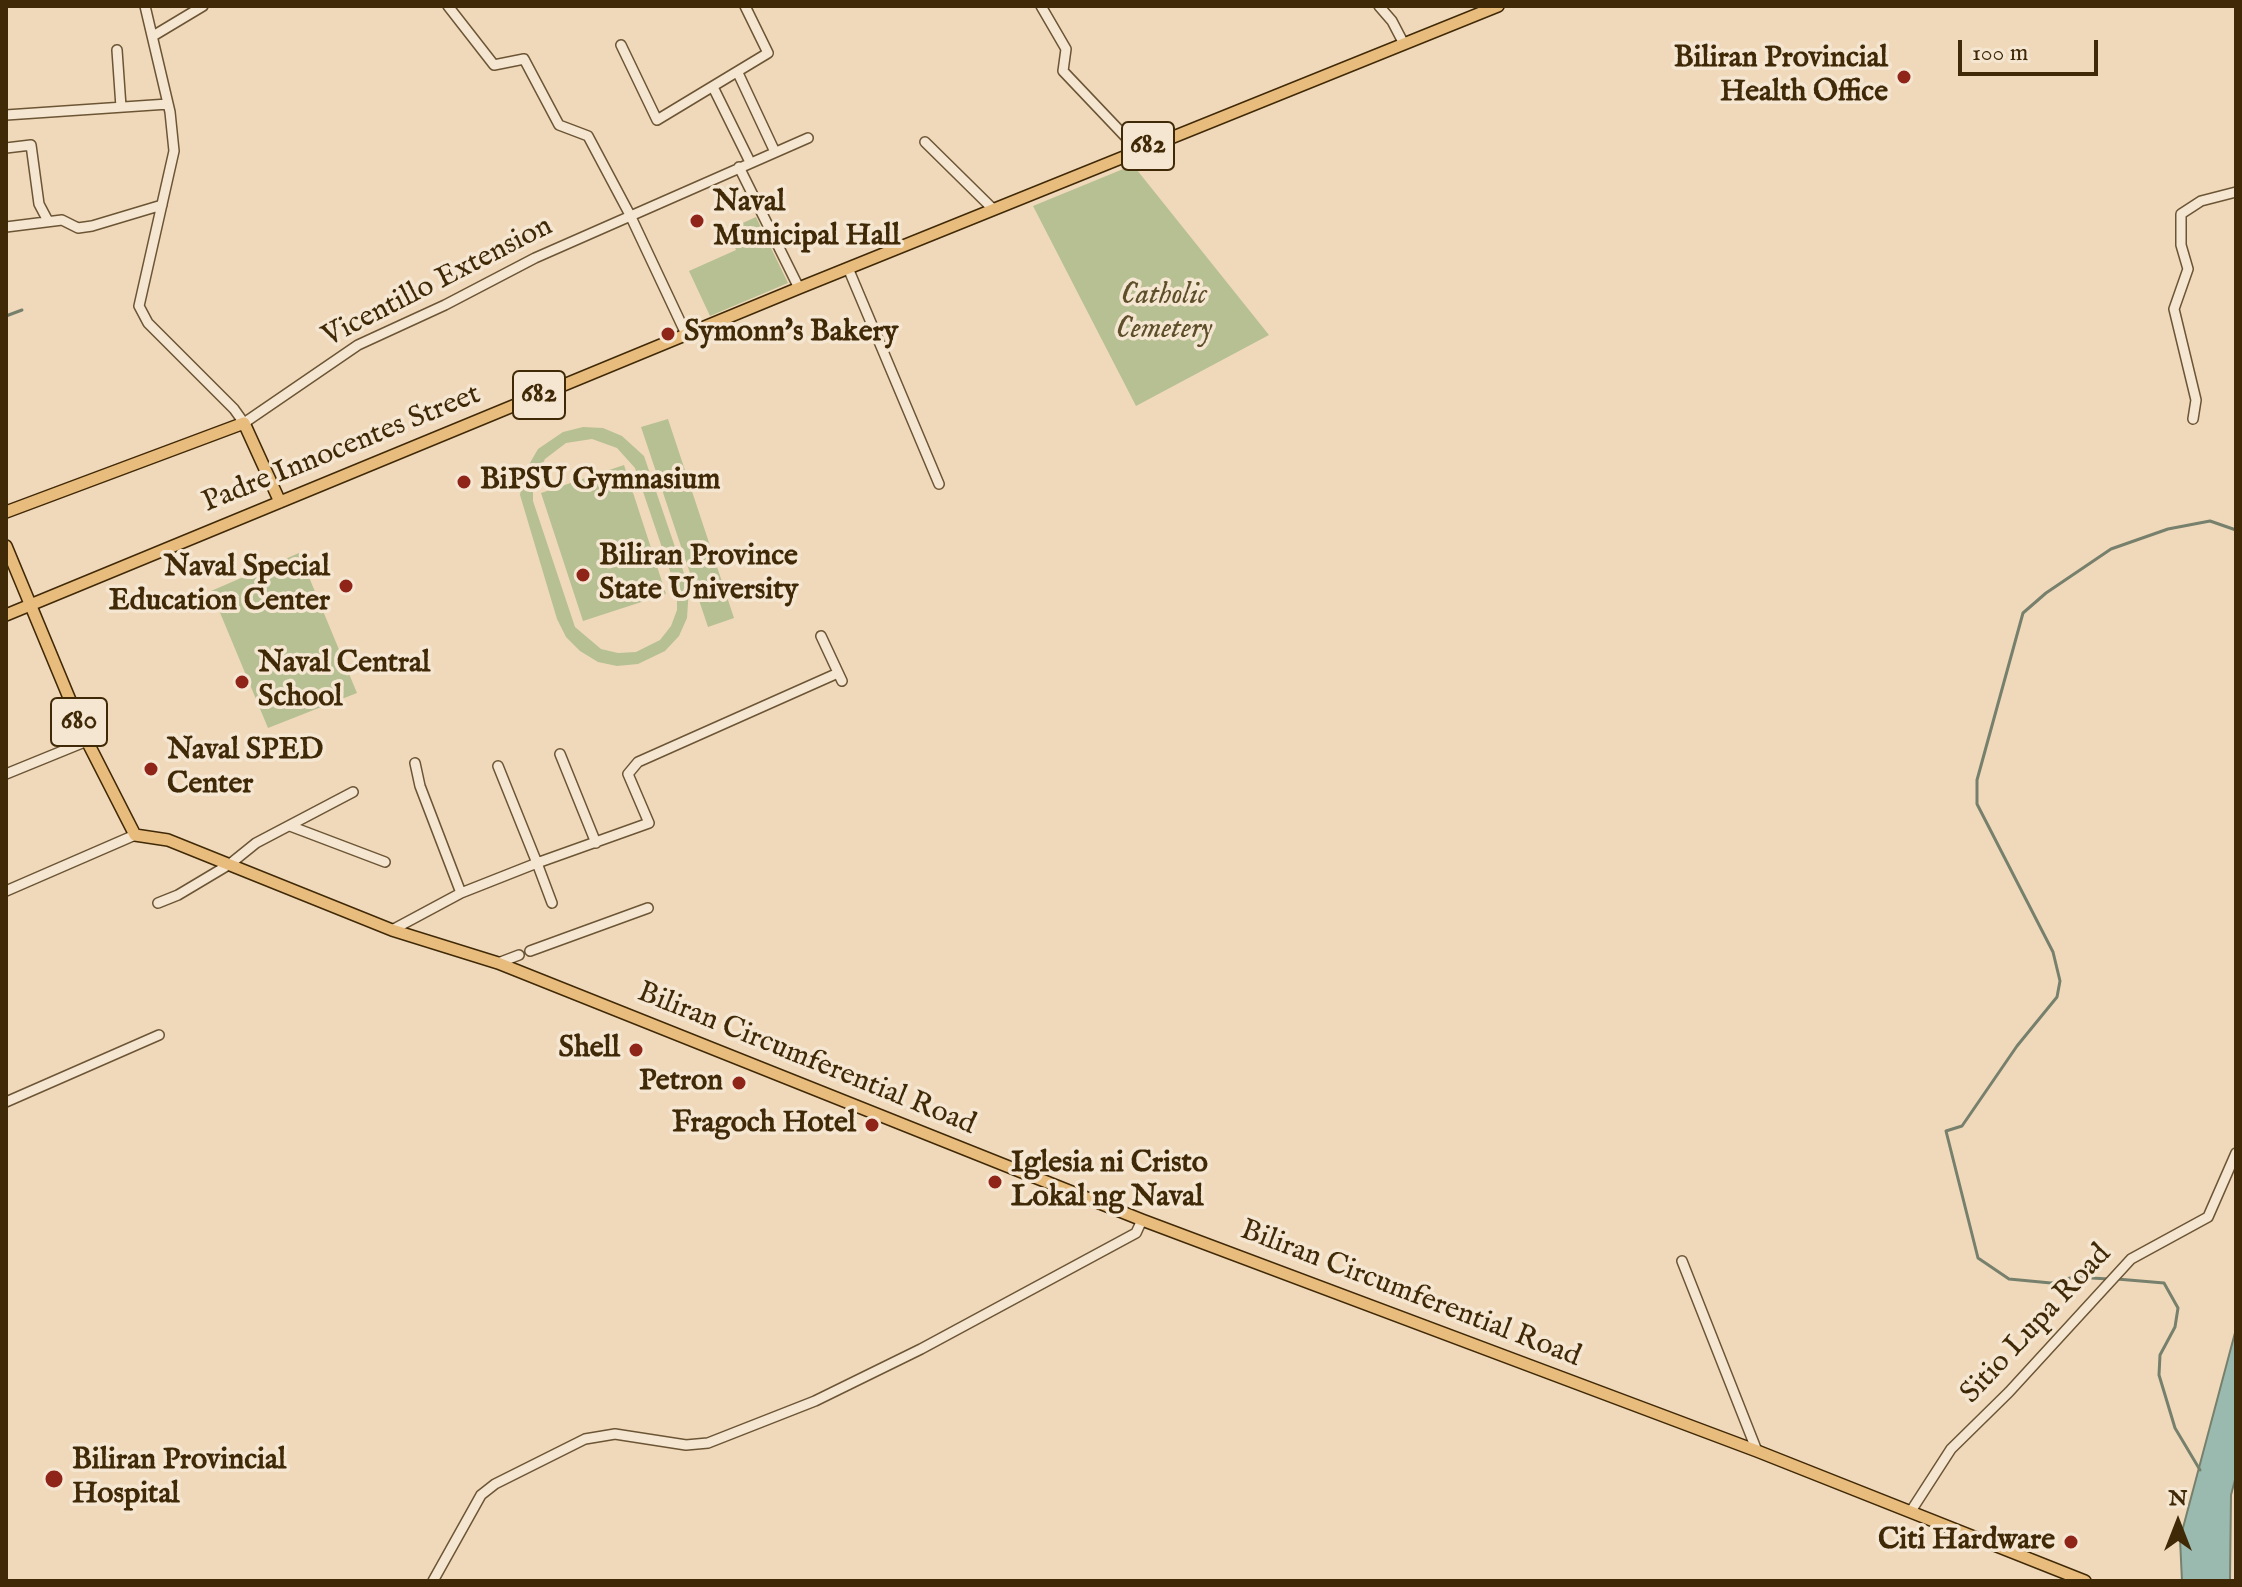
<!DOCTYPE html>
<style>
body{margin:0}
#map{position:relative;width:2242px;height:1587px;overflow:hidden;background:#f0d9ba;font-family:"IM FELL English",serif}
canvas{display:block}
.frame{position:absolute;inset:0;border:8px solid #402907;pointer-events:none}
.north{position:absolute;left:2138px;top:1483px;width:80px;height:80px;-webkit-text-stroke:6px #f5e6d2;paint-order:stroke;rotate:0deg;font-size:22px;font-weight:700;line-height:32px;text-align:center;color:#402907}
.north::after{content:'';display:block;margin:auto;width:28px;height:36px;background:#402907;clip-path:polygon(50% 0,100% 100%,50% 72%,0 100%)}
.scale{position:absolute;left:1958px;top:40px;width:140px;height:36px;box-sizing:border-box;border:4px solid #402907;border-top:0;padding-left:10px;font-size:24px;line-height:28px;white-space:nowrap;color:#402907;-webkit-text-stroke:6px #f5e6d2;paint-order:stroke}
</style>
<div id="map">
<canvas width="2242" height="1587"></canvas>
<div class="frame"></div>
<div class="north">N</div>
<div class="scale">100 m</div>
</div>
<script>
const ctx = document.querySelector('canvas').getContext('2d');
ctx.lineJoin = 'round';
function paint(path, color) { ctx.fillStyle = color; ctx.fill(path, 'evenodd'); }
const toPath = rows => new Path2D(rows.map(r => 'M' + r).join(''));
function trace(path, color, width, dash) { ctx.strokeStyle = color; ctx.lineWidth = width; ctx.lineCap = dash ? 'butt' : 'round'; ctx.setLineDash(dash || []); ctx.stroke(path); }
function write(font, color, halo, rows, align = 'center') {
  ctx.font = font + ' "IM FELL English",serif'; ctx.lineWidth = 7; ctx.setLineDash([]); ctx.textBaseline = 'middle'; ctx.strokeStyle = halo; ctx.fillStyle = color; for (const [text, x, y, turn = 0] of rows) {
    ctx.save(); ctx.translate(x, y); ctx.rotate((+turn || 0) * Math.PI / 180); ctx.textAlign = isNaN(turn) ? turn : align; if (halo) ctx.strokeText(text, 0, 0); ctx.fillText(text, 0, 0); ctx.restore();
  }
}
paint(toPath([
 [1133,165,1269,335,1136,406,1033,206],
 [756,217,788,283,710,316,689,271,736,250,727,230],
 [668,419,734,618,708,627,641,427],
 [583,427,603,428,622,436,644,456,689,588,687,618,679,636,665,651,638,664,617,666,598,662,580,651,566,637,557,619,520,495,523,475,538,449,563,432],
 [592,439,617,448,635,468,677,592,677,610,671,626,660,640,636,652,618,653,601,649,575,627,533,501,533,483,545,459,566,443],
 [624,465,666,594,583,621,541,493],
 [299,553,357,693,268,728,211,591]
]), '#b6c092');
const water = toPath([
 [2236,1329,2236,1476,2231,1495,2230,1581,2182,1581,2180,1539,2236,1329]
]);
paint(water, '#9abab0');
trace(water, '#76806c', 2);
trace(toPath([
 [6,316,22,310],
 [2109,1279,2074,1277,2051,1283,2009,1279,1978,1258,1946,1131,1962,1126,2017,1046,2057,997,2060,981,2053,952,1977,804,1977,780,2023,613,2046,593,2111,549,2168,529,2210,521,2236,530],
 [2117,1279,2164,1283,2178,1308,2175,1327,2160,1355,2159,1375,2175,1428,2200,1470]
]), '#76806c', 3);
const minor = toPath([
 [145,6,170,112,174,151,139,306,148,323,234,409,244,423,358,345,445,305,535,258,808,138],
 [448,6,494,65,524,59,559,125,588,136,630,215,686,334],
 [1041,6,1066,49,1063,71,1138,150],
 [1379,6,1392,21,1404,44],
 [153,36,203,6],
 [621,45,657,120,768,53,745,6],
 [117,50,121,107],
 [738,73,775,152],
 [713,87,750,162],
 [6,115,168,104],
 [925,142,993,209],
 [6,148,31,145,39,204,48,221],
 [739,167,799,288],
 [6,227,62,220,78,228,92,226,162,205],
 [848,268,939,484],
 [2193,419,2196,400,2174,309,2188,269,2181,245,2181,214,2201,201,2236,192],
 [821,636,842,681],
 [560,754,596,843],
 [415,763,420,786,461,893],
 [498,766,537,863,649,823,628,774,638,762,838,673],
 [6,774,87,741],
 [290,826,385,862],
 [6,891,135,835],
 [158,903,178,895,230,864,256,843,353,792],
 [392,930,461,893,537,863,552,903],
 [530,951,648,908],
 [498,963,519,955],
 [6,1102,159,1035],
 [1682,1261,1757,1451],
 [1911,1511,1951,1449,2009,1392,2131,1259,2208,1217,2236,1153],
 [433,1581,481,1495,495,1484,585,1439,615,1434,686,1445,708,1443,815,1401,921,1349,1136,1233,1142,1220]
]);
const major = toPath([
 [6,512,244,423,280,502],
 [6,546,87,741,135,835,168,840,392,930,498,963,1142,1220,1757,1451,2085,1581],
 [6,615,799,288,1498,6]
]);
trace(minor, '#6c5534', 12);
trace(major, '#402907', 14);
trace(minor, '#f5e6d2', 9);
trace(major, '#e8bc7d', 11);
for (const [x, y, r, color] of [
 [1904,77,8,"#8f2418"],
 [697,221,8,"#8f2418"],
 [668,334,8,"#8f2418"],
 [464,482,8,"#8f2418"],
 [583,575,8,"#8f2418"],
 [346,586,8,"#8f2418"],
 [242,682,8,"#8f2418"],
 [151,769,8,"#8f2418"],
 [636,1050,8,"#8f2418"],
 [739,1083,8,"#8f2418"],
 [872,1125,8,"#8f2418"],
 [995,1182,8,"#8f2418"],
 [54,1479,10,"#8f2418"],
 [2071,1542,8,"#8f2418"]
]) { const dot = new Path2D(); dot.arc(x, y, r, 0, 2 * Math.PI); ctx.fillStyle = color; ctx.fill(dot); trace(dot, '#f5e6d2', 3); }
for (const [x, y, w] of [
 [1148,146,52],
 [539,395,52],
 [79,722,56]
]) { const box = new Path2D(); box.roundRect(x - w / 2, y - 24, w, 48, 6); ctx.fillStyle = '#f5e6d2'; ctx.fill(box); trace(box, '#402907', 2); }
write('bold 28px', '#402907', null, [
 ["682",1148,146],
 ["682",539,395],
 ["680",79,722]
]);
write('bold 30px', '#402907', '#f5e6d2', [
 ["Biliran Provincial",1888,60,"right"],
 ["Health Office",1888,94,"right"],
 ["Naval",713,204],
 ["Municipal Hall",713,238],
 ["Symonn's Bakery",684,334],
 ["BiPSU Gymnasium",480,482],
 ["Biliran Province",599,558],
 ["State University",599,592],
 ["Naval Special",330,569,"right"],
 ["Education Center",330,603,"right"],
 ["Naval Central",258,665],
 ["School",258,699],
 ["Naval SPED",167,752],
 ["Center",167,786],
 ["Shell",620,1050,"right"],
 ["Petron",723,1083,"right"],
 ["Fragoch Hotel",856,1125,"right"],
 ["Iglesia ni Cristo",1011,1165],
 ["Lokal ng Naval",1011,1199],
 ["Biliran Provincial",72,1462],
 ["Hospital",72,1496],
 ["Citi Hardware",2055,1542,"right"]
], 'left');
write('30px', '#402907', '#f5e6d2', [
 ["Vicentillo Extension",438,283,-27],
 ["Padre Innocentes Street",342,450,-22],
 ["Biliran Circumferential Road",806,1060,22],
 ["Biliran Circumferential Road",1410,1295,21],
 ["Sitio Lupa Road",2037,1325,-47]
]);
write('italic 30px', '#5e4f2a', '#f5e6d2', [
 ["Catholic",1164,297],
 ["Cemetery",1164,331]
]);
</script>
